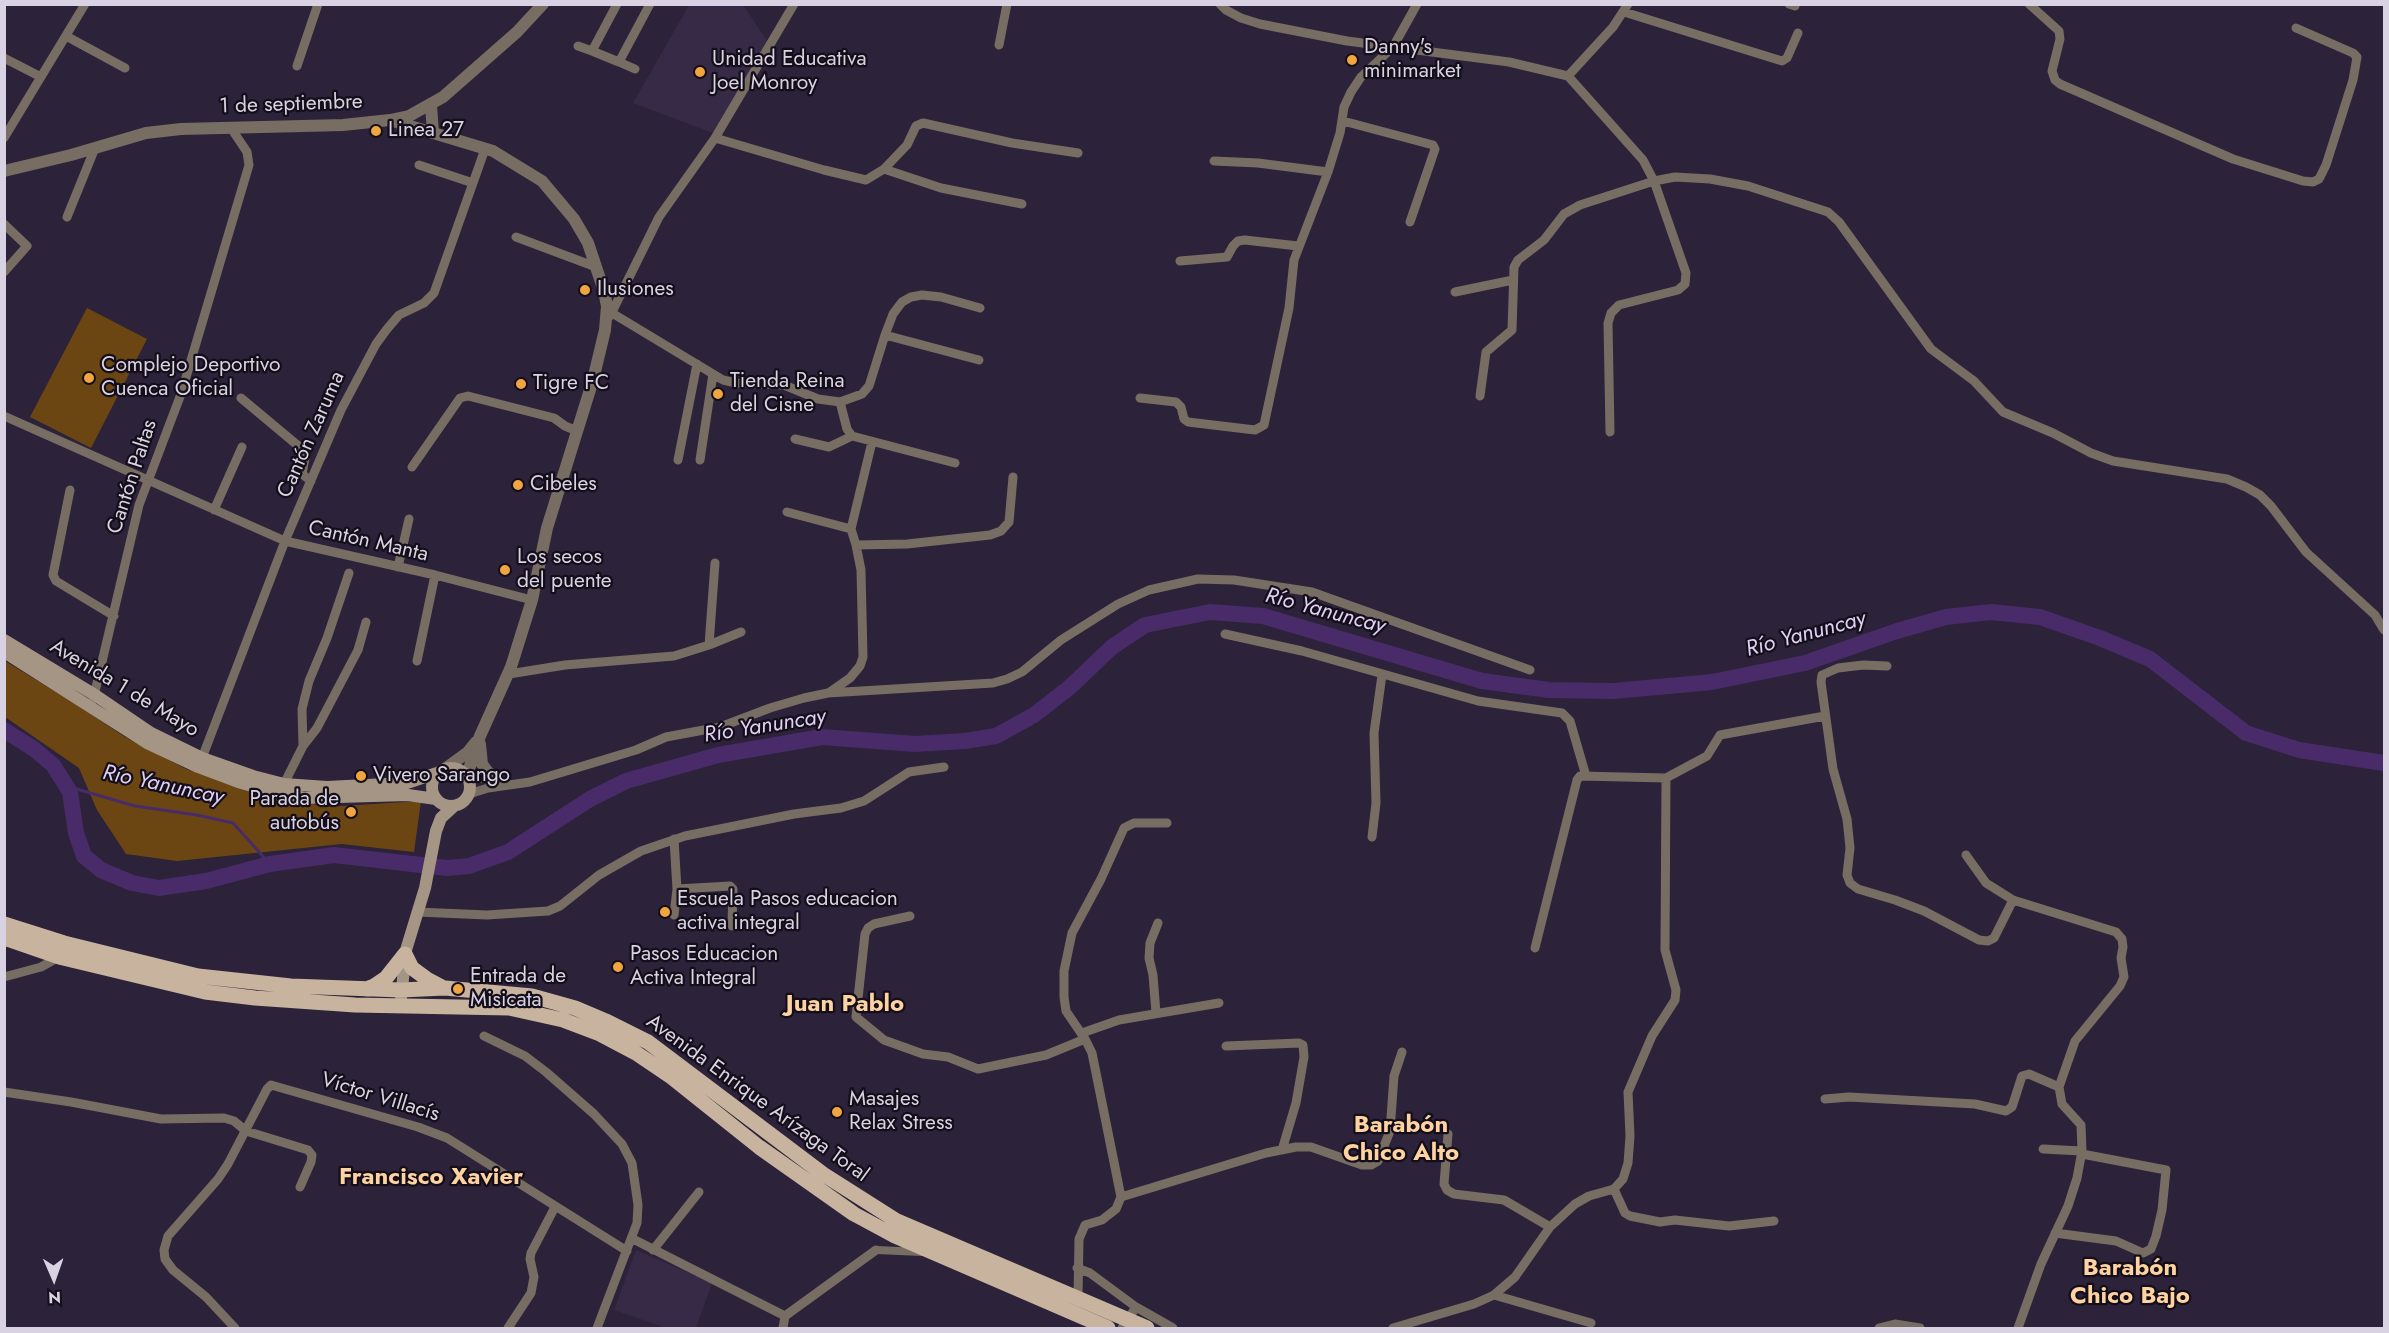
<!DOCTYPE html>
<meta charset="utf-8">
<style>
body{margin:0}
#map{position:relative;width:2389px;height:1333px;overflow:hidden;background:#2c2239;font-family:Jost,sans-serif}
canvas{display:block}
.frame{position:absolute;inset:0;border:6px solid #d8d2e2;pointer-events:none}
.north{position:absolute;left:24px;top:1249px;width:60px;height:60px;-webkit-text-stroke:4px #130e19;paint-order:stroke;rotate:178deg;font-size:16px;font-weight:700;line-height:24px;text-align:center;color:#d8d2e2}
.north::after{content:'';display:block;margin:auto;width:21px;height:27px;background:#d8d2e2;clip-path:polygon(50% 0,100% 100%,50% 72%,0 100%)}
</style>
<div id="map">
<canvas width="2389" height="1333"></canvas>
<div class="frame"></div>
<div class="north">N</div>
</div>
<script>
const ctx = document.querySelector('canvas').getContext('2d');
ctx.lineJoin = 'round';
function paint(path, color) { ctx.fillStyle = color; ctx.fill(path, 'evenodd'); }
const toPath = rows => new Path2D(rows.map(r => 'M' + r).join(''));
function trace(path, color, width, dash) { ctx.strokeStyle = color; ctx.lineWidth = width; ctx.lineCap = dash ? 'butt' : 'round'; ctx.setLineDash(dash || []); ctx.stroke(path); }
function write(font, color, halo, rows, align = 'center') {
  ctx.font = font + ' Jost,sans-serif'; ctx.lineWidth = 4.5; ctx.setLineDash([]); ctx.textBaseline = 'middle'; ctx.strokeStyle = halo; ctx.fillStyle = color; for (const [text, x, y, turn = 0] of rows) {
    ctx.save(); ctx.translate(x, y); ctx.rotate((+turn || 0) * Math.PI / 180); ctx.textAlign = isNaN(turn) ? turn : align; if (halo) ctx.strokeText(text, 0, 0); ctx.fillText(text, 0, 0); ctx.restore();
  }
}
paint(toPath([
 [689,5,743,5,768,42,713,133,633,103],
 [636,1250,712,1283,696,1328,666,1328,614,1310]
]), '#372a47');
paint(toPath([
 [87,308,147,339,91,448,30,417],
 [5,661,74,703,125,737,186,769,250,790,326,807,421,801,414,852,342,844,177,861,126,854,97,810,79,768,5,717]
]), '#6c4612');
trace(toPath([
 [66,786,135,806,197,815,233,823,270,864]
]), '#492b69', 3);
trace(toPath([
 [4,730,34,749,53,765,70,792,76,833,84,856,101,870,132,883,159,888,206,881,270,864,334,855,447,868,469,866,508,852,590,799,626,781,718,755,822,737,915,744,965,741,996,736,1034,715,1070,687,1112,647,1145,625,1210,612,1263,616,1482,681,1549,690,1614,691,1712,682,1805,663,1897,631,1946,617,1991,612,2040,617,2100,638,2150,659,2246,733,2299,750,2384,763]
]), '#492b69', 16);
trace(toPath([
 [876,1250,922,1252]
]), '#776d63', 8);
trace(toPath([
 [617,4,592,51,619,62,650,4],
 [1220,4,1226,10,1241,18,1260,24,1347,41,1509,62,1568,76,1643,160,1654,181,1686,273,1685,284,1678,290,1619,305,1611,313,1608,323,1610,432],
 [1789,4,1795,6],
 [2029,4,2059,31,2060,39,2052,71,2055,80,2060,84,2233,159,2303,181,2313,182,2319,179,2326,165,2353,80,2357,57,2353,53,2296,28],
 [1624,12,1782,61,1787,58,1798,33],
 [66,36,125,68],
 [999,45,1007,4],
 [578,46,592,51],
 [4,58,41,77],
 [619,62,635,69],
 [297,66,318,4],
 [1568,76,1613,27,1628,4],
 [1343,121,1433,145,1435,149,1410,222],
 [4,138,85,4],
 [715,138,824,170,866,180,884,169,907,145,916,126,923,123,1012,143,1078,153],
 [1214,161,1258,163,1328,172],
 [419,165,473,183],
 [884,169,941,188,1022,204],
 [67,217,95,148],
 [4,224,27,246,4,272],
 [516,237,596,267],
 [1180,261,1227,257,1233,246,1238,241,1245,240,1298,246],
 [1455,292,1513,280],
 [612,313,723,380,736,383,784,385,818,399,840,402,862,394,869,386,885,335,979,360],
 [610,316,659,217,715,138,794,4],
 [885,335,893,314,902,302,911,297,922,295,941,297,980,308],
 [1480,396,1486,352,1512,330,1514,267,1518,260,1544,240,1564,214,1580,205,1654,181,1675,177,1710,179,1748,186,1828,212,1839,222,1931,349,1974,381,2003,412,2053,433,2091,453,2113,461,2227,479,2246,487,2260,495,2271,506,2306,552,2375,615,2384,630],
 [241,398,302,449,305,458,302,474,311,481],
 [1140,398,1176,402,1181,407,1184,419,1188,422,1255,430,1264,425,1289,308,1294,260,1328,172,1340,133,1344,107,1351,92,1361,77,1393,47,1417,4],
 [840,402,847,429,852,436,955,463],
 [4,416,285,541,435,575,532,600],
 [795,439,829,447,852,436],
 [872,442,851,529,856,545,907,544,990,535,1001,531,1009,522,1013,477],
 [678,460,697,364],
 [700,460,713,374],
 [412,467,460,398,468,396,554,418,565,426,577,431],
 [70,490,53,575,56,581,114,616],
 [214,510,242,447],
 [787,512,851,529],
 [398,567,409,519],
 [1225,634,1302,651,1478,701,1562,713,1570,721,1586,776],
 [709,645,715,563],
 [417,661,435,575],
 [1887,666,1863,665,1838,668,1822,675,1821,682,1833,769,1847,819,1850,848,1847,875,1850,883,1858,889,1895,900,1924,911,1979,940,1988,941,1994,938,2013,900],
 [509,674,565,665,674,656,709,645,741,632],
 [830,692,850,678,860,666,863,657,861,570,856,545],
 [93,700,139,505,181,394,249,165,247,152,231,128],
 [303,746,317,728,358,650,366,622],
 [202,758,285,541,341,410,376,344,387,329,399,315,424,303,434,293,485,149],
 [468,777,498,780],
 [284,784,303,746,302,709,309,681,327,638,349,573],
 [469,794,488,788,530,782,636,750,666,737,720,727,770,708,804,698,828,693,993,683,1007,679,1022,672,1061,640,1118,604,1149,590,1198,579,1234,580,1312,592,1530,670],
 [1372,837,1376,803,1374,733,1382,675],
 [674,839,677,889,674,915],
 [1966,855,1986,883,2013,900,2116,932,2122,939,2123,947,2121,958,2124,977,2120,986,2075,1041,2059,1087,2062,1104,2081,1125,2082,1151,2077,1178,2068,1206,2041,1264,2018,1328],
 [677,889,730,886,733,889,732,926],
 [417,912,487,915,548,911,560,906,599,875,641,851,685,836,794,814,841,808,864,801,909,772,944,767],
 [910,916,874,924,868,928,865,934,856,1017,884,1040,923,1054,948,1057,978,1069,1046,1055,1085,1039],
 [1535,948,1577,780,1580,776,1666,778],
 [4,977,41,967,59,957],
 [1156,1013,1153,975,1149,958,1150,943,1158,923],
 [1082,1033,1119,1020,1219,1003],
 [484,1036,525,1056,546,1072,594,1114,622,1144,632,1163,638,1205,637,1223,597,1328],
 [1226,1046,1299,1043,1303,1045,1304,1057,1296,1103,1282,1150],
 [4,1092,71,1102,161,1119,224,1118,234,1121,246,1131,308,1150,312,1155,311,1162,300,1187],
 [1825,1099,1849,1097,1975,1104,2006,1111,2012,1107,2022,1076,2029,1074,2059,1087],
 [1448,1134,1444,1184,1447,1190,1454,1194,1504,1200,1550,1227],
 [2043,1149,2082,1151],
 [1614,1189,1625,1213,1630,1216,1660,1222,1675,1220,1729,1226,1774,1221],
 [1121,1197,1266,1153,1296,1147,1311,1147,1362,1165,1371,1165,1378,1161,1390,1131,1394,1076,1402,1052],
 [2055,1233,2116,1241,2143,1253,2151,1249,2156,1236,2162,1210,2166,1170,2082,1154],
 [633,1239,785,1316],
 [653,1250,699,1192],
 [1077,1268,1090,1273,1136,1307],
 [1494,1295,1591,1323],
 [1078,1297,1079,1239,1085,1225,1102,1220,1116,1209,1121,1197,1092,1053,1085,1039,1066,1011,1064,997,1064,971,1072,933,1101,879,1124,828,1134,823,1167,823],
 [235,1328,206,1297,173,1270,165,1259,164,1250,168,1236,218,1179,228,1164,267,1089,271,1085,418,1127,447,1138,627,1251],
 [508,1328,531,1293,534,1277,530,1259,531,1253,555,1207],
 [783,1328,785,1316,876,1250],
 [1122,1328,1136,1307,1173,1328],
 [1393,1328,1474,1304,1494,1295,1515,1277,1550,1227,1575,1204,1589,1196,1614,1189,1623,1179,1628,1163,1630,1136,1628,1092,1652,1036,1675,1000,1676,990,1665,950,1666,778,1707,756,1720,735,1825,716],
 [1879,1328,1895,1324,1920,1328]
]), '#776d63', 9);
trace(toPath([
 [431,105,433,133],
 [390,120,493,151,542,181,574,219,588,243,604,291,607,306,605,330,593,380,547,528,532,600,511,667,480,736,467,775],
 [4,171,71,155,146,133,181,129,343,125,390,120,409,116,443,97,517,32,543,4],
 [480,744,482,764,487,771,499,781],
 [446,768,468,752,476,742]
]), '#776d63', 12);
trace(toPath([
 [4,640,95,695,151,733,202,758,253,776,284,784,327,787,407,783,437,773],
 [4,652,147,743,198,767,238,782,280,794,304,798,408,795,436,799],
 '432 787a19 19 0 1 1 38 0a19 19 0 1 1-38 0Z',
 [401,998,406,950,425,888,436,831,441,818,454,806]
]), '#a49584', 12);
trace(toPath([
 [4,924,64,943,198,976,291,986,401,990,445,988,532,996,575,1008,608,1022,648,1042,823,1174,897,1221,1147,1328],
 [4,938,59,957,205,992,255,998,355,1005,509,1008,563,1020,600,1034,636,1053,670,1076,759,1147,854,1214,893,1235,1108,1328],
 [405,954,412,968,427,979,442,987],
 [366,989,374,986,386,978,405,954]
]), '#c7b39e', 15);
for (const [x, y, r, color] of [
 [1352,60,6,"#f1a540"],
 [700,72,6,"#f1a540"],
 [376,131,6,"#f1a540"],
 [585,290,6,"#f1a540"],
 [89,378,6,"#f1a540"],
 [521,384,6,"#f1a540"],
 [718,394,6,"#f1a540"],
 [518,485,6,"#f1a540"],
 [505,570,6,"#f1a540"],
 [361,776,6,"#f1a540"],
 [351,812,6,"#f1a540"],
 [665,912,6,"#f1a540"],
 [618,967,6,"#f1a540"],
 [458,989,6,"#f1a540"],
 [837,1112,6,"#f1a540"]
]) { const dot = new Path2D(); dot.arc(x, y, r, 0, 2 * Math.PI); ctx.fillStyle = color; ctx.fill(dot); trace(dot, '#130e19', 2); }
write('21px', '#d8d2e2', '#130e19', [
 ["Danny's",1364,48],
 ["minimarket",1364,72],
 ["Unidad Educativa",712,60],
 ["Joel Monroy",712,84],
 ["Linea 27",388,131],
 ["Ilusiones",597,290],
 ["Complejo Deportivo",101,366],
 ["Cuenca Oficial",101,390],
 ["Tienda Reina",730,382],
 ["del Cisne",730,406],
 ["Tigre FC",533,384],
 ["Cibeles",530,485],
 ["Los secos",517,558],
 ["del puente",517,582],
 ["Vivero Sarango",373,776],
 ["Parada de",339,800,"right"],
 ["autobús",339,824,"right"],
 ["Escuela Pasos educacion",677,900],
 ["activa integral",677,924],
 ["Pasos Educacion",630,955],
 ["Activa Integral",630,979],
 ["Entrada de",470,977],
 ["Misicata",470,1001],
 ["Masajes",849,1100],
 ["Relax Stress",849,1124]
], 'left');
write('21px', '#d8d2e2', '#130e19', [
 ["1 de septiembre",291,105,-2],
 ["Cantón Zaruma",312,435,-66],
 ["Cantón Paltas",133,477,-72],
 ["Cantón Manta",368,542,13],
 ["Avenida 1 de Mayo",124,689,31],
 ["Víctor Villacís",380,1098,17],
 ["Avenida Enrique Arízaga Toral",757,1099,36]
]);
write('italic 22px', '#e0d0f6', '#130e19', [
 ["Río Yanuncay",1325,612,15],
 ["Río Yanuncay",1806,635,-15],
 ["Río Yanuncay",765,727,-9],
 ["Río Yanuncay",163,786,12]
]);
write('bold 24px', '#fed2a1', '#130e19', [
 ["Juan Pablo",845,1005],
 ["Barabón",1401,1126],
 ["Chico Alto",1401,1154],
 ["Francisco Xavier",431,1178],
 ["Barabón",2130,1269],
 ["Chico Bajo",2130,1297]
]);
</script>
